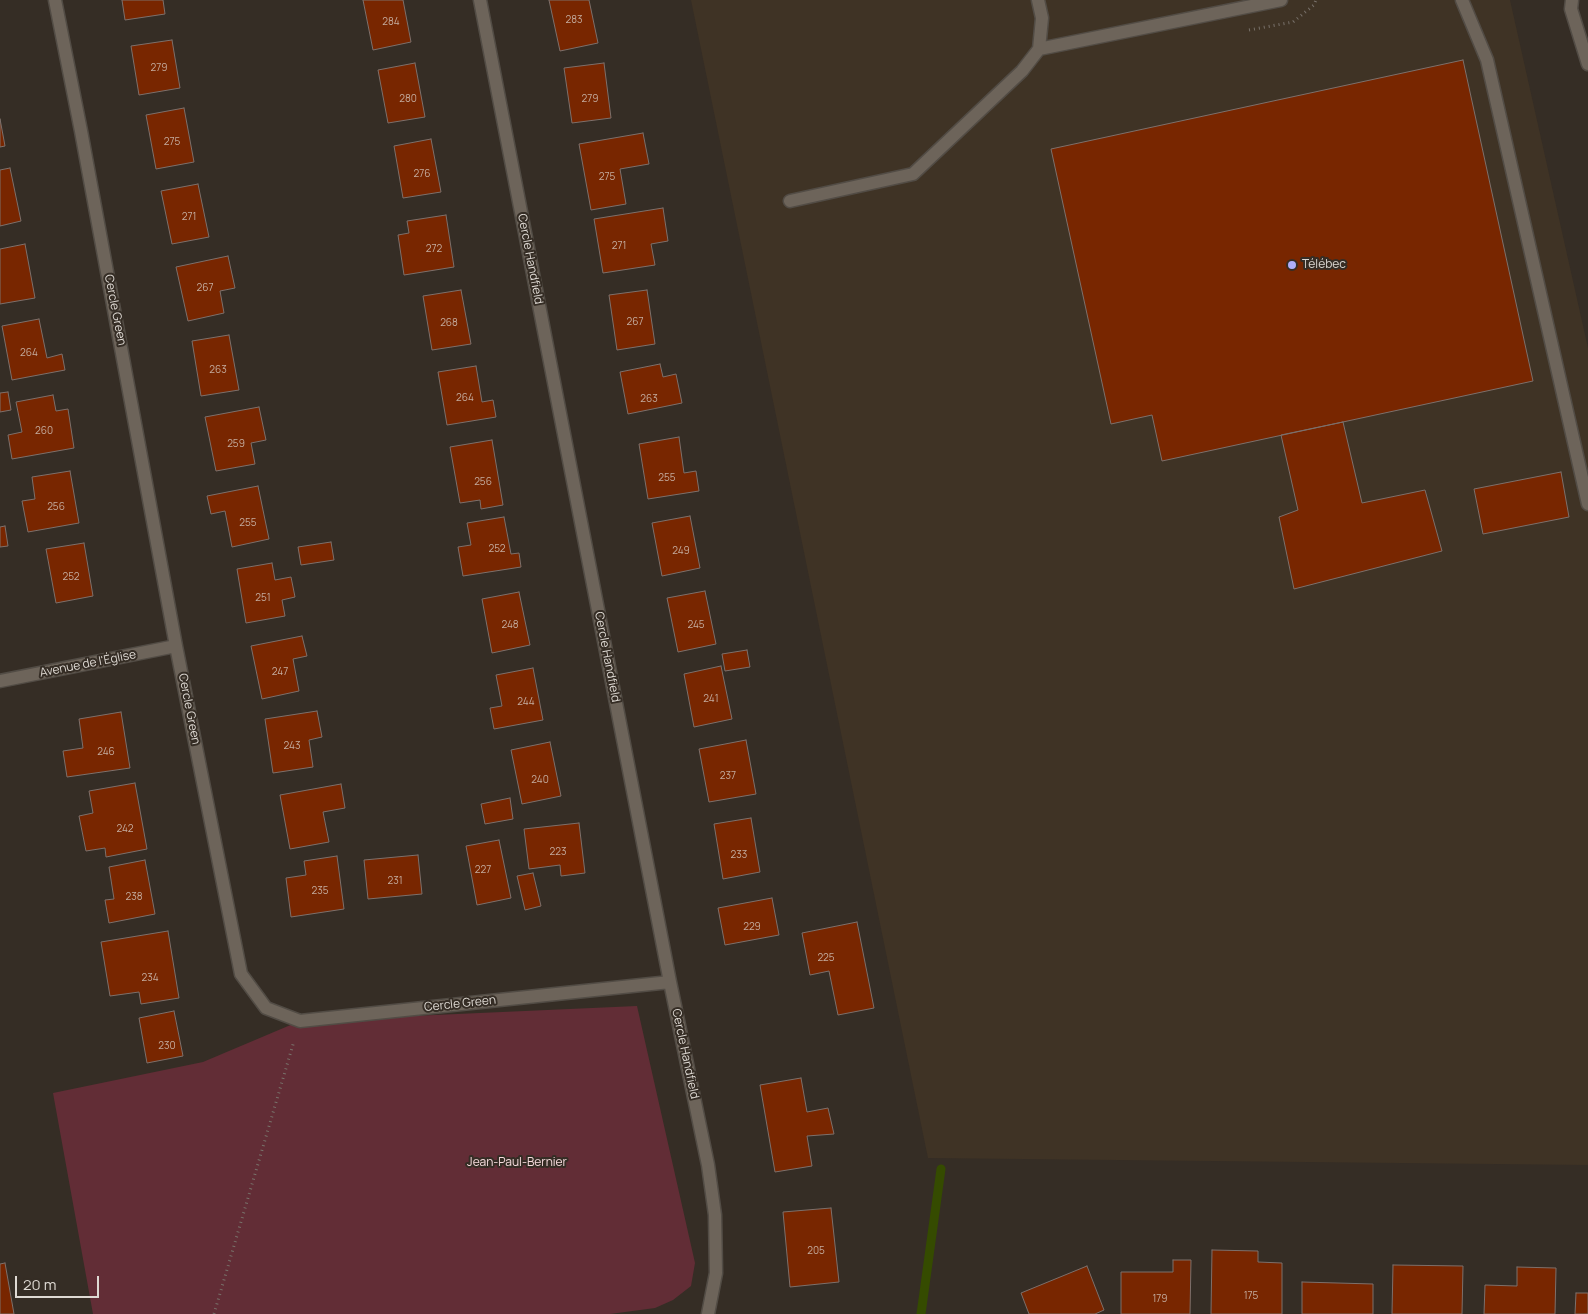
<!DOCTYPE html>
<meta charset="utf-8">
<style>
body{margin:0}
#map{position:relative;width:1588px;height:1314px;overflow:hidden;background:#352d25;font-family:Manrope,sans-serif}
canvas{display:block}
.scale{position:absolute;left:15px;top:1276px;width:84px;height:22px;box-sizing:border-box;border:2px solid #ded9d3;border-top:0;padding-left:6px;font-size:15px;line-height:18px;white-space:nowrap;color:#ded9d3;-webkit-text-stroke:4px #352d25;paint-order:stroke}
</style>
<div id="map">
<canvas width="1588" height="1314"></canvas>
<div class="scale">20 m</div>
</div>
<script>
const ctx = document.querySelector('canvas').getContext('2d');
ctx.lineJoin = 'round';
function paint(path, color) { ctx.fillStyle = color; ctx.fill(path, 'evenodd'); }
const toPath = rows => new Path2D(rows.map(r => 'M' + r).join(''));
function trace(path, color, width, dash) { ctx.strokeStyle = color; ctx.lineWidth = width; ctx.lineCap = dash ? 'butt' : 'round'; ctx.setLineDash(dash || []); ctx.stroke(path); }
function write(font, color, halo, rows, align = 'center') {
  ctx.font = font + ' Manrope,sans-serif'; ctx.lineWidth = 4; ctx.setLineDash([]); ctx.textBaseline = 'middle'; ctx.strokeStyle = halo; ctx.fillStyle = color; for (const [text, x, y, turn = 0] of rows) {
    ctx.save(); ctx.translate(x, y); ctx.rotate((+turn || 0) * Math.PI / 180); ctx.textAlign = isNaN(turn) ? turn : align; if (halo) ctx.strokeText(text, 0, 0); ctx.fillText(text, 0, 0); ctx.restore();
  }
}
paint(toPath([
 [691,0,1510,0,1588,348,1588,1165,928,1158]
]), '#3f3325');
paint(toPath([
 [637,1006,695,1263,691,1286,673,1300,655,1308,610,1314,93,1314,53,1093,203,1062,300,1021]
]), '#622d36');
trace(toPath([
 [921,1314,941,1169]
]), '#354b00', 9);
const building = toPath([
 [122,0,163,0,165,14,125,20,122,0],
 [363,0,403,0,411,42,373,50,363,0],
 [549,0,589,0,598,43,560,51,549,0],
 [172,40,180,88,139,95,131,46,172,40],
 [1463,60,1533,381,1162,461,1152,415,1111,424,1051,149,1463,60],
 [415,63,425,117,388,123,378,70,415,63],
 [604,63,611,118,572,123,564,68,604,63],
 [184,108,194,162,156,169,146,115,184,108],
 [0,119,5,146,0,147,0,119],
 [643,133,649,164,620,169,626,204,591,210,579,144,643,133],
 [431,139,441,192,403,198,394,146,431,139],
 [10,168,21,221,0,226,0,170,10,168],
 [198,184,209,237,172,244,161,191,198,184],
 [663,208,668,241,651,244,655,265,603,273,594,219,663,208],
 [446,215,454,267,404,275,398,235,409,233,407,221,446,215],
 [25,244,35,298,0,304,0,249,25,244],
 [228,256,235,288,220,291,224,313,188,321,176,267,228,256],
 [461,290,471,344,432,350,423,296,461,290],
 [647,290,655,344,617,350,609,295,647,290],
 [39,319,47,358,62,354,65,370,12,380,2,326,39,319],
 [229,335,239,390,201,396,192,341,229,335],
 [660,364,663,377,676,374,682,403,628,414,620,372,660,364],
 [476,366,482,402,493,400,496,417,447,425,438,372,476,366],
 [8,392,11,410,0,412,0,393,8,392],
 [53,395,56,411,68,409,74,448,12,459,8,435,22,432,16,402,53,395],
 [259,407,266,440,251,443,255,464,216,471,205,417,259,407],
 [1343,422,1362,503,1425,490,1442,551,1294,589,1279,517,1298,510,1281,435,1343,422],
 [679,437,684,473,696,471,699,491,648,499,639,444,679,437],
 [492,440,503,505,481,509,480,500,460,503,450,447,492,440],
 [70,471,79,523,28,532,22,501,35,499,32,477,70,471],
 [1561,472,1569,517,1483,534,1474,489,1561,472],
 [258,486,269,539,232,547,225,511,211,514,207,496,258,486],
 [690,516,700,568,662,576,652,523,690,516],
 [504,517,511,554,519,553,521,567,463,576,458,547,471,545,467,523,504,517],
 [5,526,8,546,0,547,0,527,5,526],
 [331,542,334,560,301,565,298,547,331,542],
 [84,543,93,596,56,603,46,549,84,543],
 [272,563,275,580,291,577,295,597,282,600,285,616,246,623,237,569,272,563],
 [705,591,716,644,678,652,667,598,705,591],
 [519,592,530,645,492,653,482,599,519,592],
 [302,636,307,656,293,659,299,691,262,699,251,646,302,636],
 [747,650,750,667,725,671,722,654,747,650],
 [721,666,732,719,694,727,684,674,721,666],
 [533,668,543,720,494,729,490,708,502,706,496,675,533,668],
 [317,711,322,737,309,740,313,767,273,773,265,719,317,711],
 [121,712,130,768,67,777,63,751,83,748,79,719,121,712],
 [746,740,756,794,709,802,699,749,746,740],
 [550,742,561,796,522,804,511,750,550,742],
 [135,783,147,849,106,857,105,848,86,851,79,816,93,813,89,791,135,783],
 [341,784,345,808,323,812,329,842,290,849,280,795,341,784],
 [510,798,513,819,485,824,481,804,510,798],
 [751,818,760,872,723,879,714,824,751,818],
 [579,823,585,873,561,876,560,865,529,869,524,829,579,823],
 [499,840,511,898,477,905,466,846,499,840],
 [418,855,422,894,368,899,364,860,418,855],
 [337,856,344,909,291,917,286,878,306,875,304,861,337,856],
 [145,860,155,914,109,923,105,900,114,899,109,867,145,860],
 [533,873,541,906,525,910,517,876,533,873],
 [772,898,779,935,725,945,718,908,772,898],
 [857,922,874,1008,838,1015,829,971,810,975,802,933,857,922],
 [168,931,179,998,141,1004,139,992,110,996,101,942,168,931],
 [174,1011,183,1056,147,1063,139,1018,174,1011],
 [801,1078,807,1112,828,1108,834,1134,807,1136,812,1166,775,1172,760,1085,801,1078],
 [831,1208,839,1282,790,1287,783,1212,831,1208],
 [1212,1250,1258,1251,1258,1262,1282,1263,1282,1314,1211,1314,1212,1250],
 [1173,1260,1191,1260,1190,1314,1121,1314,1121,1272,1173,1272,1173,1260],
 [5,1263,14,1314,0,1314,0,1264,5,1263],
 [1393,1265,1463,1266,1462,1314,1392,1314,1393,1265],
 [1087,1266,1104,1310,1095,1314,1029,1314,1021,1293,1087,1266],
 [1517,1267,1556,1268,1555,1314,1484,1314,1485,1285,1517,1286,1517,1267],
 [1302,1282,1373,1284,1373,1314,1302,1314,1302,1282],
 [1576,1293,1588,1293,1588,1314,1575,1314,1576,1293]
]);
paint(building, '#782600');
trace(building, '#7d706b', 1);
const minor = toPath([
 [55,0,81,131,176,646,241,974,266,1008,300,1021,670,982],
 [480,0,670,982,708,1165,715,1215,716,1273,708,1314],
 [1462,0,1487,60,1588,504],
 [1572,0,1571,9,1588,64],
 [1039,49,1281,0],
 [790,201,913,174,1022,71,1039,49,1042,18,1038,0],
 [0,681,176,646]
]);
trace(minor, '#524c45', 15);
trace(toPath([
 [1249,30,1293,22,1314,5,1316,0],
 [214,1314,294,1041]
]), '#78716a', 3, [1, 4]);
trace(minor, '#6d645a', 12);
for (const [x, y, r, color] of [
 [1292,265,5,"#afaefa"]
]) { const dot = new Path2D(); dot.arc(x, y, r, 0, 2 * Math.PI); ctx.fillStyle = color; ctx.fill(dot); trace(dot, '#352d25', 2); }
write('10px', '#c4ac9e', null, [
 ["283",574,20],
 ["284",391,22],
 ["279",159,68],
 ["280",408,99],
 ["279",590,99],
 ["275",172,142],
 ["276",422,174],
 ["275",607,177],
 ["271",189,217],
 ["271",619,246],
 ["272",434,249],
 ["267",205,288],
 ["267",635,322],
 ["268",449,323],
 ["264",29,353],
 ["263",218,370],
 ["264",465,398],
 ["263",649,399],
 ["260",44,431],
 ["259",236,444],
 ["255",667,478],
 ["256",483,482],
 ["256",56,507],
 ["255",248,523],
 ["252",497,549],
 ["249",681,551],
 ["252",71,577],
 ["251",263,598],
 ["248",510,625],
 ["245",696,625],
 ["247",280,672],
 ["241",711,699],
 ["244",526,702],
 ["243",292,746],
 ["246",106,752],
 ["237",728,776],
 ["240",540,780],
 ["242",125,829],
 ["223",558,852],
 ["233",739,855],
 ["227",483,870],
 ["231",395,881],
 ["235",320,891],
 ["238",134,897],
 ["229",752,927],
 ["225",826,958],
 ["234",150,978],
 ["230",167,1046],
 ["205",816,1251],
 ["175",1251,1296],
 ["179",1160,1299]
]);
write('12px', '#ded9d3', '#352d25', [
 ["Cercle Handfield",530,259,79],
 ["Cercle Green",115,310,79],
 ["Cercle Handfield",607,657,79],
 ["Avenue de l'Église",88,664,-11],
 ["Cercle Green",189,709,79],
 ["Cercle Green",460,1004,-6],
 ["Cercle Handfield",685,1054,78]
]);
write('12px', '#ded9d3', '#352d25', [
 ["Télébec",1302,265]
], 'left');
write('12px', '#f6dbdd', '#352d25', [
 ["Jean-Paul-Bernier",517,1163]
]);
</script>
